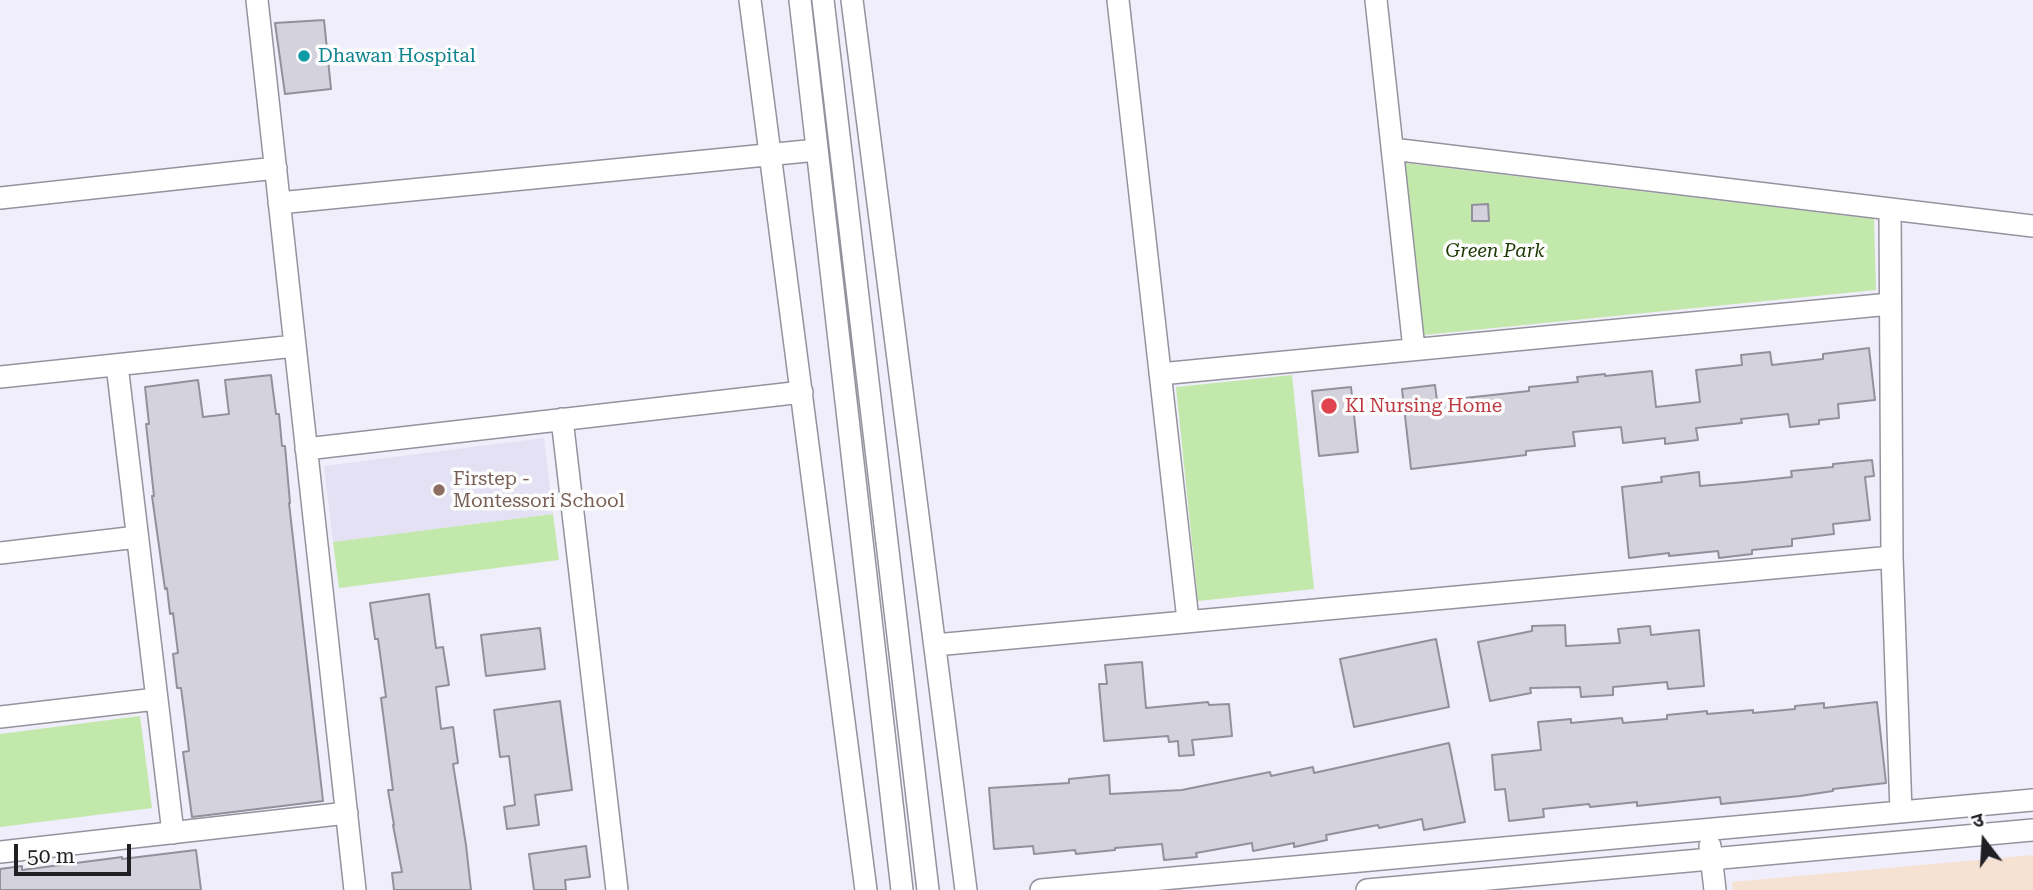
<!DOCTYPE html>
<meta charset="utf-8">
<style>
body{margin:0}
#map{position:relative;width:2033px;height:890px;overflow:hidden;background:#f0eefa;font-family:"Roboto Serif","Noto Sans Devanagari",serif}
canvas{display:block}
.north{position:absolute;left:1949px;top:806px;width:70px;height:70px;-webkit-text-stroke:5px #fdfdfd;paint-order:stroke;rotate:343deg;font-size:19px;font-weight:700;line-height:28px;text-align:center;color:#201f23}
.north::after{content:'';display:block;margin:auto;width:24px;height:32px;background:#201f23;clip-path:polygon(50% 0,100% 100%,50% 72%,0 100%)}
.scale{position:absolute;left:14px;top:844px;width:117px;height:32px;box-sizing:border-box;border:4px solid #201f23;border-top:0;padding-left:9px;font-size:21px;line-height:24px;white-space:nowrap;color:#201f23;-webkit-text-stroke:5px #fdfdfd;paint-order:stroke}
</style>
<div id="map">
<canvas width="2033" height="890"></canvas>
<div class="north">उ</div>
<div class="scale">50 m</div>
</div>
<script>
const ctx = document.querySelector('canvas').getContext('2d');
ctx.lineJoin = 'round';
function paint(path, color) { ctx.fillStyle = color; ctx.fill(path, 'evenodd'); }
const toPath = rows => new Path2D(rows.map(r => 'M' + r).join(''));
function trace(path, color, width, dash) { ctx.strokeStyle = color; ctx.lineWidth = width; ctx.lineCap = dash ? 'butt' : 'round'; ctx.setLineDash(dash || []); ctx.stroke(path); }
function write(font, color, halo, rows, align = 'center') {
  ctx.font = font + ' "Roboto Serif",serif'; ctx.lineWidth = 7; ctx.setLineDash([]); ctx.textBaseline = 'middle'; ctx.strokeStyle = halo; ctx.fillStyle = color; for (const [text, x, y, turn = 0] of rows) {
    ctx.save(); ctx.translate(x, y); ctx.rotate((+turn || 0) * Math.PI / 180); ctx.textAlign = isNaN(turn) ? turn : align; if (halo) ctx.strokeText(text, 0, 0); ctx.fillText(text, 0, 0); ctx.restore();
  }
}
paint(toPath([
 [544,438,553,514,333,542,324,466]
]), '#e3e1f3');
paint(toPath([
 [2033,855,2033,890,1733,890,1732,882]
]), '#f5e2d2');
paint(toPath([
 [1405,163,1874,219,1876,290,1424,335],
 [1292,375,1314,589,1198,601,1176,387],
 [553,514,559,560,339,588,333,542],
 [140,716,152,808,0,827,0,734]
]), '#c3e8ac');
const building = toPath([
 [324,20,331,89,285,94,275,23,324,20],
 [1488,204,1489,221,1472,221,1472,205,1488,204],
 [1869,348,1875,400,1838,404,1839,418,1819,420,1819,424,1790,427,1788,414,1741,419,1742,423,1696,428,1698,440,1665,444,1665,438,1623,443,1621,427,1573,432,1575,446,1526,451,1526,455,1411,469,1402,389,1435,385,1437,401,1529,391,1529,387,1578,382,1577,377,1605,374,1605,376,1652,371,1656,407,1700,402,1696,370,1742,365,1741,355,1770,352,1772,365,1823,359,1823,354,1869,348],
 [271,375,276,414,279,414,282,446,285,446,290,503,289,503,323,801,192,817,183,752,189,751,185,718,181,688,177,688,173,654,178,653,173,613,170,614,167,588,165,589,152,496,154,496,146,424,149,424,145,387,198,380,203,417,229,414,225,380,271,375],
 [1351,387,1358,452,1319,456,1312,391,1351,387],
 [1872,460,1874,476,1865,477,1870,520,1833,524,1834,534,1792,539,1792,546,1752,550,1752,554,1719,558,1718,551,1669,556,1669,553,1629,558,1622,487,1662,482,1661,477,1699,472,1700,486,1745,482,1792,477,1791,471,1833,467,1833,464,1872,460],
 [429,594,436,648,443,647,449,685,436,687,441,729,453,727,458,763,453,764,466,845,471,890,394,890,392,873,402,872,393,825,394,825,388,790,393,790,381,698,386,697,378,639,375,639,370,603,429,594],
 [1565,625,1566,646,1620,643,1618,629,1650,626,1651,635,1699,630,1704,686,1668,689,1667,682,1613,687,1613,695,1581,697,1580,687,1530,688,1531,693,1490,701,1478,642,1532,631,1532,626,1565,625],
 [540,628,545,669,486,676,481,635,540,628],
 [1436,639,1449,707,1354,727,1340,659,1436,639],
 [1142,662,1146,708,1208,702,1209,705,1229,704,1232,736,1192,740,1194,755,1179,756,1178,741,1169,742,1168,736,1104,741,1099,684,1107,684,1105,665,1142,662],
 [560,701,572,790,535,795,539,825,507,829,504,807,515,805,509,756,500,757,494,710,560,701],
 [1877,702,1886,783,1833,789,1833,791,1800,796,1721,804,1720,797,1637,806,1637,802,1590,807,1589,804,1543,809,1544,817,1509,821,1505,789,1495,790,1492,755,1541,750,1538,722,1571,719,1571,723,1622,718,1623,723,1667,719,1667,715,1707,711,1707,714,1753,710,1753,713,1795,709,1795,706,1824,703,1824,708,1877,702],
 [1449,743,1465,822,1424,830,1422,819,1379,828,1378,825,1326,835,1327,840,1294,847,1294,843,1253,851,1252,843,1196,853,1197,857,1164,860,1162,844,1115,848,1115,850,1076,854,1075,850,1034,854,1033,846,994,849,989,788,1069,783,1069,779,1109,775,1110,794,1182,790,1270,772,1271,776,1313,767,1314,773,1449,743],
 [586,846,590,877,565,880,566,890,534,890,529,854,586,846],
 [196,850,201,890,0,890,0,869,22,866,22,870,122,857,122,859,196,850]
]);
paint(building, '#d4d2dd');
trace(building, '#92919b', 2);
const minor = toPath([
 [257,0,355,890],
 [750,0,866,890],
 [800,0,902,890],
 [823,0,928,890],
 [852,0,966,890],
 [1118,0,1188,620],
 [1376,0,1414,349],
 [1392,149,2033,226],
 [0,198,276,168],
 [279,203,817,150],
 [1890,209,1892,557,1901,812],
 [117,365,173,833],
 [1160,374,1890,304],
 [0,377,295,346],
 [562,419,617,890],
 [306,449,802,392],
 [0,553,137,537],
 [935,645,1892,557],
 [0,717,156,699],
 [1710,846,1715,890],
 [0,852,347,813],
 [1041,890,2033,800],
 [1367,890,2033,830]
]);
trace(minor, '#94939d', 24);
trace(minor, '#fff', 21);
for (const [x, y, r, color] of [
 [304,56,7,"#0f9aa8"],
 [1329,406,9,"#e0444e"],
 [439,490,7,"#8d6e63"]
]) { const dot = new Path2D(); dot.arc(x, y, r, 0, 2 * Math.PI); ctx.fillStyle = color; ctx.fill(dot); trace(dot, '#fdfdfd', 2.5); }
write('19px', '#0d838f', '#fdfdfd', [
 ["Dhawan Hospital",318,56]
], 'left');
write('italic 19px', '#1d3803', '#fdfdfd', [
 ["Green Park",1495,251]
]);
write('19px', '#be3a42', '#fdfdfd', [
 ["Kl Nursing Home",1345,406]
], 'left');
write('19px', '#785e54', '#fdfdfd', [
 ["Firstep -",453,479],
 ["Montessori School",453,501]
], 'left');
</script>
